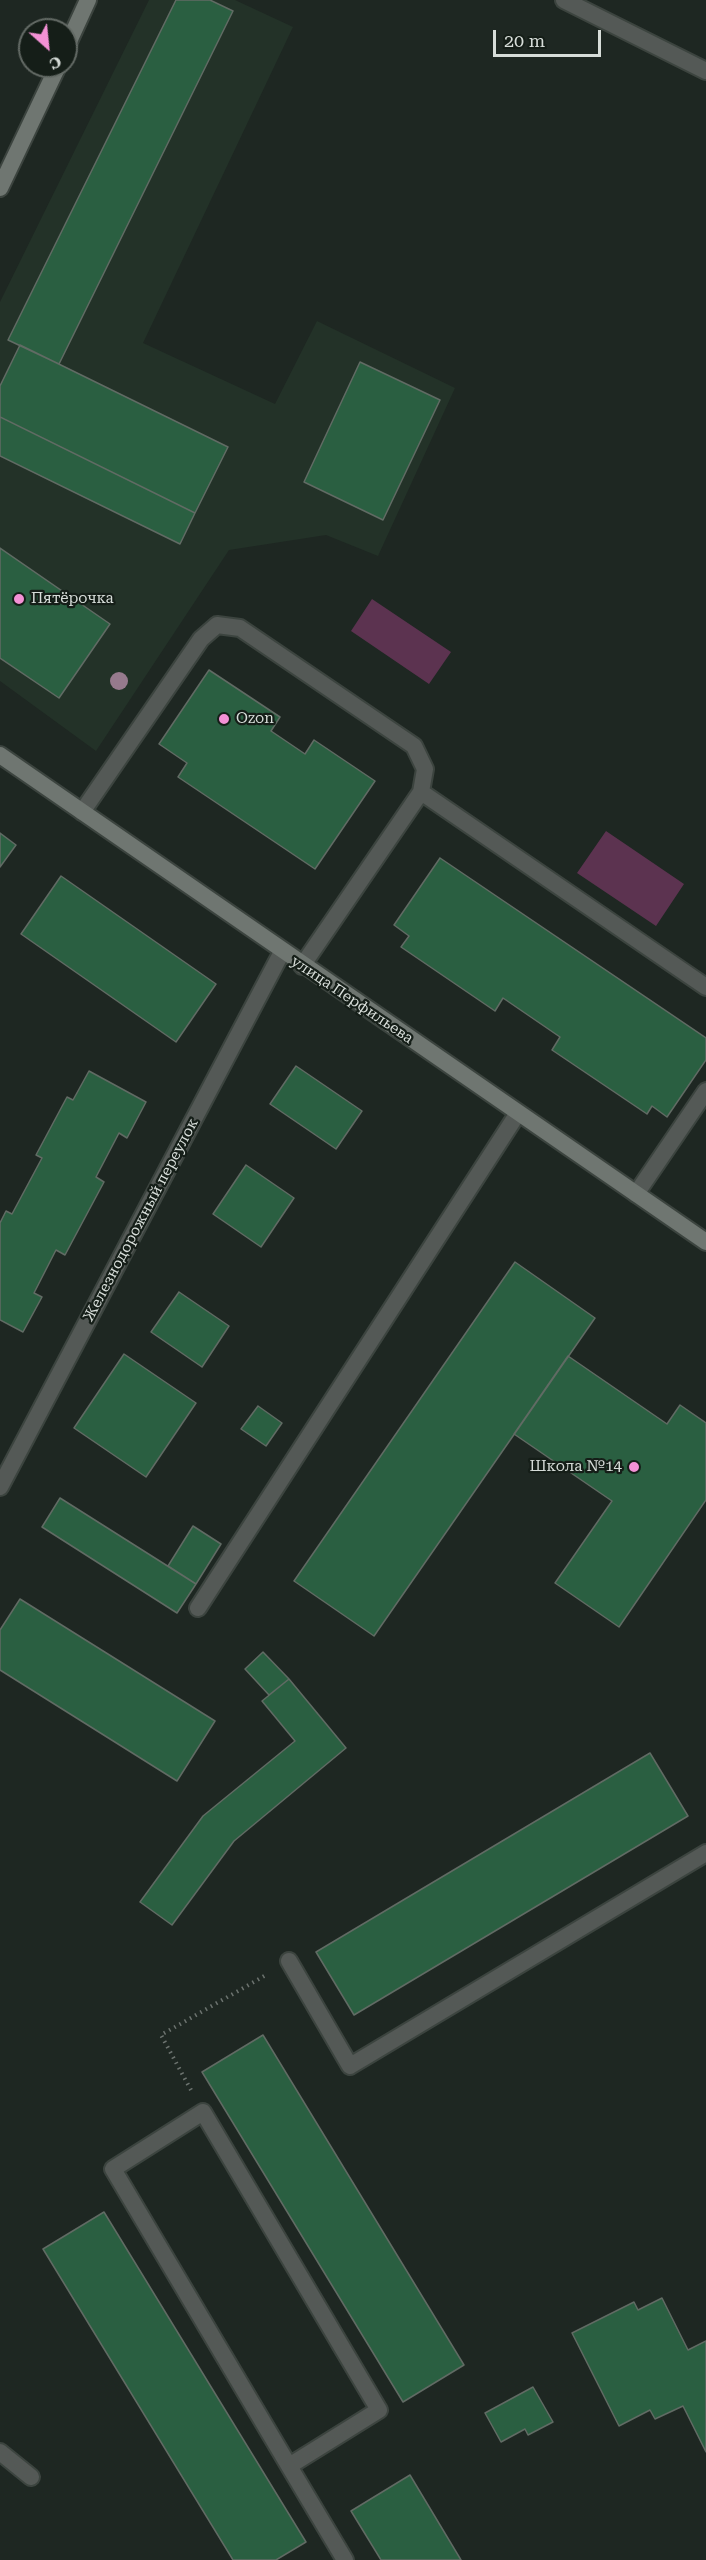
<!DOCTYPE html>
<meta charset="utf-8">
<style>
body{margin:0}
#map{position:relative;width:706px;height:2560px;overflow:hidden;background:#1e2722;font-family:"Roboto Serif",serif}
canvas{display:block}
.north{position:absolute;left:18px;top:18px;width:60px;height:60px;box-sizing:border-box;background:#151e18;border:2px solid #636a65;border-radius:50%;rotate:153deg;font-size:16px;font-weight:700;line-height:24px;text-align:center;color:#d7ddd9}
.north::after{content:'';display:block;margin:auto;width:21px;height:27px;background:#f391d5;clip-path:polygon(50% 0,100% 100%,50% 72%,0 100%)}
.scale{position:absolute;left:493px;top:30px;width:108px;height:27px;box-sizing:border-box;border:3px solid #d7ddd9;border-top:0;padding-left:8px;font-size:18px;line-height:21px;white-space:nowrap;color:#d7ddd9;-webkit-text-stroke:4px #151e18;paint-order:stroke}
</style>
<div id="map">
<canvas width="706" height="2560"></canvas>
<div class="north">С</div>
<div class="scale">20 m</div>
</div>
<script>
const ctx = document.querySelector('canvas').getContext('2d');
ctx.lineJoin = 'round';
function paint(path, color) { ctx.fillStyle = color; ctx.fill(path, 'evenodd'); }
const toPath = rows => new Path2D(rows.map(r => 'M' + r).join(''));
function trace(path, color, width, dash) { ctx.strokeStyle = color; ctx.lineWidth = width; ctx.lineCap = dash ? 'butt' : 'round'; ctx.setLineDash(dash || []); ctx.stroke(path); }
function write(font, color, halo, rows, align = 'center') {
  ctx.font = font + ' "Roboto Serif",serif'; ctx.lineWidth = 4.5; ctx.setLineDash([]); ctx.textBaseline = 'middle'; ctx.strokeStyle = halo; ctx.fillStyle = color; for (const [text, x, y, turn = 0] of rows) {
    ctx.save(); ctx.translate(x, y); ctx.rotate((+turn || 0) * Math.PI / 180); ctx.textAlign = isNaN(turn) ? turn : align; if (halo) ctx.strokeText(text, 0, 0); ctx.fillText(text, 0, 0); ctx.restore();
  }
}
paint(toPath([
 [149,0,235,0,293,27,143,343,275,404,317,321,455,388,378,556,326,535,229,550,96,751,0,681,0,302]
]), '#233228');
paint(toPath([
 [372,599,451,652,429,684,351,631],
 [606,831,684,884,656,926,577,873]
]), '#5c3350');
const building = toPath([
 [176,0,210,0,233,11,59,364,8,340,176,0],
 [20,345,228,447,195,513,0,417,0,386,20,345],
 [360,362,440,400,383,520,304,482,360,362],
 [0,417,195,513,180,544,0,456,0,417],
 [0,548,110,624,59,698,0,658,0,548],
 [209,670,280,717,271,731,305,754,314,740,375,781,315,869,178,777,187,763,159,744,209,670],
 [0,833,16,845,0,867,0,833],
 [440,858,706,1038,706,1060,667,1117,652,1106,647,1114,552,1050,560,1037,503,998,495,1011,401,947,409,936,394,925,440,858],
 [61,876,216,984,176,1042,21,934,61,876],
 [296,1066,362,1111,336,1149,270,1104,296,1066],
 [89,1071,146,1102,127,1138,119,1133,96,1177,104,1182,65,1255,56,1250,34,1293,42,1297,23,1332,0,1320,0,1223,6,1211,12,1214,42,1158,36,1155,67,1097,73,1100,89,1071],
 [246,1165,294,1198,261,1247,213,1214,246,1165],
 [515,1262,595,1318,374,1636,294,1581,515,1262],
 [179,1292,229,1326,202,1367,151,1332,179,1292],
 [124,1354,196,1403,146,1477,74,1428,124,1354],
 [568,1356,667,1424,680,1405,706,1423,706,1500,619,1627,555,1583,612,1501,514,1434,568,1356],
 [258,1406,282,1423,266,1446,241,1429,258,1406],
 [60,1498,196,1584,177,1613,42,1527,60,1498],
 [193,1526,221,1544,196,1584,168,1566,193,1526],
 [20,1599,215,1721,177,1781,0,1670,0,1630,20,1599],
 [263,1652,289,1679,269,1695,245,1669,263,1652],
 [289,1679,346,1748,234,1841,172,1925,140,1902,203,1816,295,1741,262,1701,289,1679],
 [650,1753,688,1816,354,2015,316,1952,650,1753],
 [263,2035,464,2365,403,2402,202,2072,263,2035],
 [104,2212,306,2542,276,2560,233,2560,43,2249,104,2212],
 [662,2298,688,2350,706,2341,706,2452,683,2406,655,2419,650,2410,619,2426,572,2333,634,2302,638,2310,662,2298],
 [533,2387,553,2422,528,2435,525,2429,501,2442,485,2413,533,2387],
 [410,2475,461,2560,381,2560,351,2511,410,2475]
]);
paint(building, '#2a5f41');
trace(building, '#616b64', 1.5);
const service = toPath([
 [564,0,706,71],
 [421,792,706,987],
 [82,812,201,639,217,625,240,628,414,746,425,769,421,792,302,966],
 [636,1194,706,1091],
 [198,1608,518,1113],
 [289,1961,350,2066,706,1853],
 [289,2466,379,2410,203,2112,113,2169,289,2466,345,2560]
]);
const minor = toPath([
 [0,1487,282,952],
 [0,2452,31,2477]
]);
const secondary = toPath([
 [66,48,88,0],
 [0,188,58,66],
 [0,755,706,1242]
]);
trace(service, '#3c443f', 20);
trace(minor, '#3c443f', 20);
trace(secondary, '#3c443f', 20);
trace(toPath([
 [191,2090,161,2035,266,1975]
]), '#6c736f', 4, [1.5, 4.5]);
trace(service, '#545956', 16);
trace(minor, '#545956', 16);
trace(secondary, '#6f7671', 16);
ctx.fillStyle = '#967a8d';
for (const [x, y] of [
 [119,681]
]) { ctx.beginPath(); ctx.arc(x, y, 9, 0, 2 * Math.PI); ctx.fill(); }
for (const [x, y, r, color] of [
 [19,599,6,"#f391d5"],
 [224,719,6,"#f391d5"],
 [634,1467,6,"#f391d5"]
]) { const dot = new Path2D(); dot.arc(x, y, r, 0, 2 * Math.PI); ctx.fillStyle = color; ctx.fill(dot); trace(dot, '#151e18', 2); }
write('15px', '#d7ddd9', '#151e18', [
 ["Пятёрочка",31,599],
 ["Ozon",236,719],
 ["Школа №14",622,1467,"right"]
], 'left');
write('15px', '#d7ddd9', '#151e18', [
 ["улица Перфильева",352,1000,34],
 ["Железнодорожный переулок",141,1220,-62]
]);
</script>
